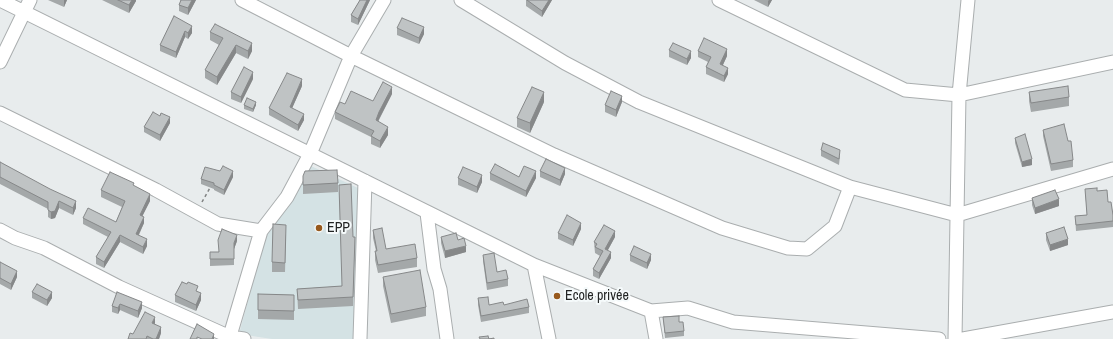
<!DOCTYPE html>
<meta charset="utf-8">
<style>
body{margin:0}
canvas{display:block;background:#e8eced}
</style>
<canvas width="1113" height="339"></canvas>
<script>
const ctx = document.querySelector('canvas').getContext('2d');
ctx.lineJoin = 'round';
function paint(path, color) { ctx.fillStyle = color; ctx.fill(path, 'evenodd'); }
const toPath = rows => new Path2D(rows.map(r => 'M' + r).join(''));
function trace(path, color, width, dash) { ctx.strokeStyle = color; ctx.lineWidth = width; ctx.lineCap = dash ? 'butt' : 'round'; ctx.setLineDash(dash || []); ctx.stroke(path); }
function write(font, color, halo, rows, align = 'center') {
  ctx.font = font + ' "Archivo Narrow",sans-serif'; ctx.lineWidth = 4; ctx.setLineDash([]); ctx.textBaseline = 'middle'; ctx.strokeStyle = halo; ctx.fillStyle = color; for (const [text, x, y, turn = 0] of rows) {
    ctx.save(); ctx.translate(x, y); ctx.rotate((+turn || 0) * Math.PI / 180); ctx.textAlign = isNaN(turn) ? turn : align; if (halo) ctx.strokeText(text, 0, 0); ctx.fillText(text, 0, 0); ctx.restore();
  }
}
paint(toPath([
 [311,166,360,189,357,339,272,339,239,334,266,234]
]), '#d4e2e4');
const minor = toPath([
 [0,0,534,265,549,339],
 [242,0,351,56,554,155,722,228,788,248,807,249,835,226,850,187],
 [461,0,565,63,639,102,850,187,957,215,1113,169],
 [719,0,905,90,959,95,1113,62],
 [0,62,30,0],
 [0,113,156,190,218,224,261,231],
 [427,213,434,269,440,289,447,339],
 [0,230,15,238,44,248,119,287,230,337,244,339],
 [534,265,651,311,688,308,733,322,939,339],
 [651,311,656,339],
 [229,339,261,231,287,197,310,154,351,56,384,0],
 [360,339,365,181],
 [955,339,959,95,968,0],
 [963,339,1113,312]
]);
trace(minor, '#aaaeaf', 15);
trace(toPath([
 [202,202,211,186]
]), '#808383', 1.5, [3, 3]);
trace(minor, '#fff', 13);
paint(toPath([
 [48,0,67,0,64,7],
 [102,0,136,0,136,1,129,13],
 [181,0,196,0,188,15,179,11,179,5],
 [360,0,370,0,358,25,351,22,351,15],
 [526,0,552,0,542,17,526,6],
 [754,0,772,0,768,7],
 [174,16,192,33,188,39,185,37,176,58,160,51,160,45],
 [397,28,424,34,419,44,397,35],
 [210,32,252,51,248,59,236,53,217,85,205,78,205,70,219,45,210,40],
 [669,50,691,58,687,65,669,57],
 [698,51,727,56,723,65,728,74,724,82,706,74,706,67,708,62,698,57],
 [253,79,241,103,231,99,231,92],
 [302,86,292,108,304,120,298,131,269,115,269,108],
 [1029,92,1069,97,1069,106,1031,112,1029,101],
 [392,94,378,122,388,135,380,148,371,144,371,137,335,119,335,112,373,101],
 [544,102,530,133,517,127,517,118],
 [622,102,616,117,605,112,605,105],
 [244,105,256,105,253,112,244,109],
 [170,123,160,141,144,132,144,127],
 [1043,130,1073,160,1073,167,1051,171,1043,136],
 [1015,138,1032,165,1022,167,1015,143],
 [821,150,840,156,839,165,821,156],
 [0,162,76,208,73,215,59,208,55,218,51,219,48,217,48,209,0,184],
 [540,171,565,174,560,186,540,177],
 [490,173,519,177,536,178,526,197,490,180],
 [303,176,338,183,338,192,303,194],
 [233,177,224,195,214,190,214,189,201,184,201,179],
 [458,178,482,182,477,193,458,185],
 [134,186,150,201,142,216,144,223,139,235,147,246,143,254,120,242,104,268,96,264,96,257,108,237,83,224,83,218,116,222,122,207,101,197,101,190],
 [1085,189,1097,191,1108,202,1113,215,1113,227,1076,231,1075,216,1087,215],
 [1032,198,1059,206,1035,214,1032,205],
 [581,229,573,246,558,239,558,233],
 [373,230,386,249,417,258,417,267,378,273,375,260,375,251,376,251,373,238],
 [1046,233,1068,245,1050,251,1046,240],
 [286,234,285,272,272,272,272,262],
 [353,237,355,237,353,306,298,309,297,289,342,286],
 [441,237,458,240,466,252,445,258,441,243],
 [615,237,608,250,611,258,599,279,593,276,593,269,600,256,595,253,594,242],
 [237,241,234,249,234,265,210,266,210,252,218,252],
 [483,255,497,272,508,279,508,286,487,290,483,261],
 [630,255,651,260,647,269,630,261],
 [0,262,17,277,11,290,0,284],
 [383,277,426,307,426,316,391,323,383,286],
 [32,292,52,298,47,306,32,298],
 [117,292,142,308,138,318,120,310,118,314,112,312,112,306],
 [198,292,201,300,196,311,175,302,175,295],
 [258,294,294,295,294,320,258,319],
 [478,298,489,305,529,307,529,313,481,322,478,305],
 [663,317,679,322,684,331,684,336,665,338],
 [155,323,155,324,161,333,159,339,128,339,133,334]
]), '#a4a8a9');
paint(toPath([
 [64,0,67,0,64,7],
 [132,0,136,0,136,1,129,13,129,5],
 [192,0,196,0,188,15,188,8],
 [367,0,370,0,358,25,358,19],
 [549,0,552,0,542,17,542,11],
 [769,0,772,0,768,7,768,1],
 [192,26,192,33,188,39,188,33],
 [424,27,424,34,419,44,419,38],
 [185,31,185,37,176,58,176,52],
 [252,43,252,51,248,59,248,51],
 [236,45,236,53,217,85,217,77],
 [727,49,727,56,720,71,720,64],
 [691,51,691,58,687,65,687,59],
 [728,68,728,74,724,82,724,76],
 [253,72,253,79,241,103,241,97],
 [302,79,302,86,290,113,290,107],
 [392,87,392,94,379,119,376,128,376,120,379,112],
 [544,92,544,102,530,133,530,123],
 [622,96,622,102,616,117,616,110],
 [256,102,256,105,253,112,253,109],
 [304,114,304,120,298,131,298,125],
 [170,117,170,123,160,141,160,135],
 [388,127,388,135,380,148,380,141],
 [1032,159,1032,165,1022,167,1022,162],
 [565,168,565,174,560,186,560,180],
 [233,171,233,177,224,195,224,190],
 [536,171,536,178,526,197,526,191],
 [482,175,482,182,477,193,477,187],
 [150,194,150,201,140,221,140,215],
 [1059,199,1059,206,1035,214,1035,208],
 [59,201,59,208,55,218,51,219,51,212],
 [76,201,76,208,73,215,73,208],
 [144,217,144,223,136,240,136,234],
 [581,223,581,229,573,246,573,240],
 [615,231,615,237,605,255,605,249],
 [120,235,120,242,104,268,104,262],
 [237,235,237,241,234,249,234,243],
 [147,239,147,246,143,254,143,247],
 [1068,239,1068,245,1050,251,1050,245],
 [466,246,466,252,445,258,445,251],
 [611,252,611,258,599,279,599,273],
 [651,254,651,260,647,269,647,263],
 [17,271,17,277,11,290,11,284],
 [52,292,52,298,47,306,47,300],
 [201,293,201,300,196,311,196,305],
 [142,302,142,308,138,318,138,311],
 [120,304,120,310,118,314,118,308],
 [155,317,155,323,152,329,152,323],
 [161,327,161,333,159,339,156,339],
 [214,334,214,339,212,339]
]), '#868889');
const building = toPath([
 [118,0,132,0,129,5,118,0],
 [181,0,192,0,188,8,179,5,181,0],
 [360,0,367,0,358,19,351,15,360,0],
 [527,0,549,0,542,11,527,0],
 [174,16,192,26,188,33,185,31,176,52,160,45,174,16],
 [402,18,424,27,419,38,397,28,402,18],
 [215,24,252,43,248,51,236,45,217,77,205,70,223,38,210,32,215,24],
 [704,38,727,49,720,64,728,68,724,76,706,67,711,57,698,51,704,38],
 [673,43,691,51,687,59,669,50,673,43],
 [244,67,253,72,241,97,231,92,244,67],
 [287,73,302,79,290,107,304,114,298,125,269,108,287,73],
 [383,82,392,87,379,112,376,120,388,127,380,141,371,136,374,131,335,112,340,102,345,104,351,91,373,101,383,82],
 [1068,86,1069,97,1031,103,1029,92,1068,86],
 [532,87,544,92,530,123,517,118,532,87],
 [611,91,622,96,616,110,605,105,611,91],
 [247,98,256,102,253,109,244,105,247,98],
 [153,112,160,116,161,113,170,117,160,135,144,127,153,112],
 [1064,124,1068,141,1071,141,1073,160,1051,164,1043,130,1064,124],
 [1025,134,1032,159,1022,162,1015,138,1025,134],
 [823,143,840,150,839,159,821,150,823,143],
 [546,159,565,168,560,180,540,171,546,159],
 [0,162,50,189,76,201,73,208,59,201,55,211,51,212,48,210,48,202,0,177,0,162],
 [495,164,519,177,524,166,536,171,526,191,490,173,495,164],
 [223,166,233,171,224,190,214,185,214,183,201,179,205,167,220,171,223,166],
 [463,167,482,175,477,187,458,178,463,167],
 [337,170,338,183,303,185,303,176,305,171,337,170],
 [110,172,134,183,133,185,150,194,140,215,144,217,136,234,147,239,143,247,120,235,104,262,96,257,111,232,83,218,88,208,116,222,125,201,101,190,110,172],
 [351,184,353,237,355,237,353,297,298,300,297,289,342,286,339,185,351,184],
 [1097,188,1097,191,1107,190,1108,202,1111,202,1113,215,1113,221,1076,225,1075,216,1087,215,1085,189,1097,188],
 [1055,190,1059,199,1035,208,1032,198,1055,190],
 [567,215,581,223,573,240,558,233,567,215],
 [273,224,286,225,285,263,272,262,273,224],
 [604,225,615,231,605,249,611,252,599,273,593,269,603,251,595,247,597,244,594,242,604,225],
 [1064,227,1068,239,1050,245,1046,233,1064,227],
 [382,228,386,249,415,244,417,258,378,265,375,251,377,251,373,230,382,228],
 [222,229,237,235,234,243,234,259,210,259,210,252,219,252,218,240,222,229],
 [456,233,458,240,464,238,466,246,445,251,441,237,456,233],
 [634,246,651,254,647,263,630,255,634,246],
 [494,253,497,272,506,270,508,279,487,283,483,255,494,253],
 [0,262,17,271,11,284,0,278,0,262],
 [420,270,426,307,391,314,383,277,420,270],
 [182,282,187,284,188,282,198,286,196,291,201,293,196,305,175,295,182,282],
 [37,284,52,292,47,300,32,292,37,284],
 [117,292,142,302,138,311,120,304,118,308,112,306,117,292],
 [258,294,294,295,294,311,258,310,258,294],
 [488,297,489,305,503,302,504,305,527,299,529,307,481,316,478,298,488,297],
 [145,312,155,317,152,323,161,327,156,339,153,339,147,336,146,339,128,339,130,333,133,334,145,312],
 [679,316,679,322,683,322,684,331,665,333,663,317,679,316],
 [197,324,214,334,212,339,202,339,197,337,197,339,190,339,197,324],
 [488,336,489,339,494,338,494,339,480,339,479,337,488,336]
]);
paint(building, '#bfc3c4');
trace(building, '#868889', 1);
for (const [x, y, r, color] of [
 [319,228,4,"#97591d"],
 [557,296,4,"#97591d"]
]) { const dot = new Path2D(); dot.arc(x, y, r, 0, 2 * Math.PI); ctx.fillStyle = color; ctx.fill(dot); trace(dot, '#f5fafb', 1.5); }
write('14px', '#222424', '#f5fafb', [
 ["EPP",327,228],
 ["Ecole privée",565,296]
], 'left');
</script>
